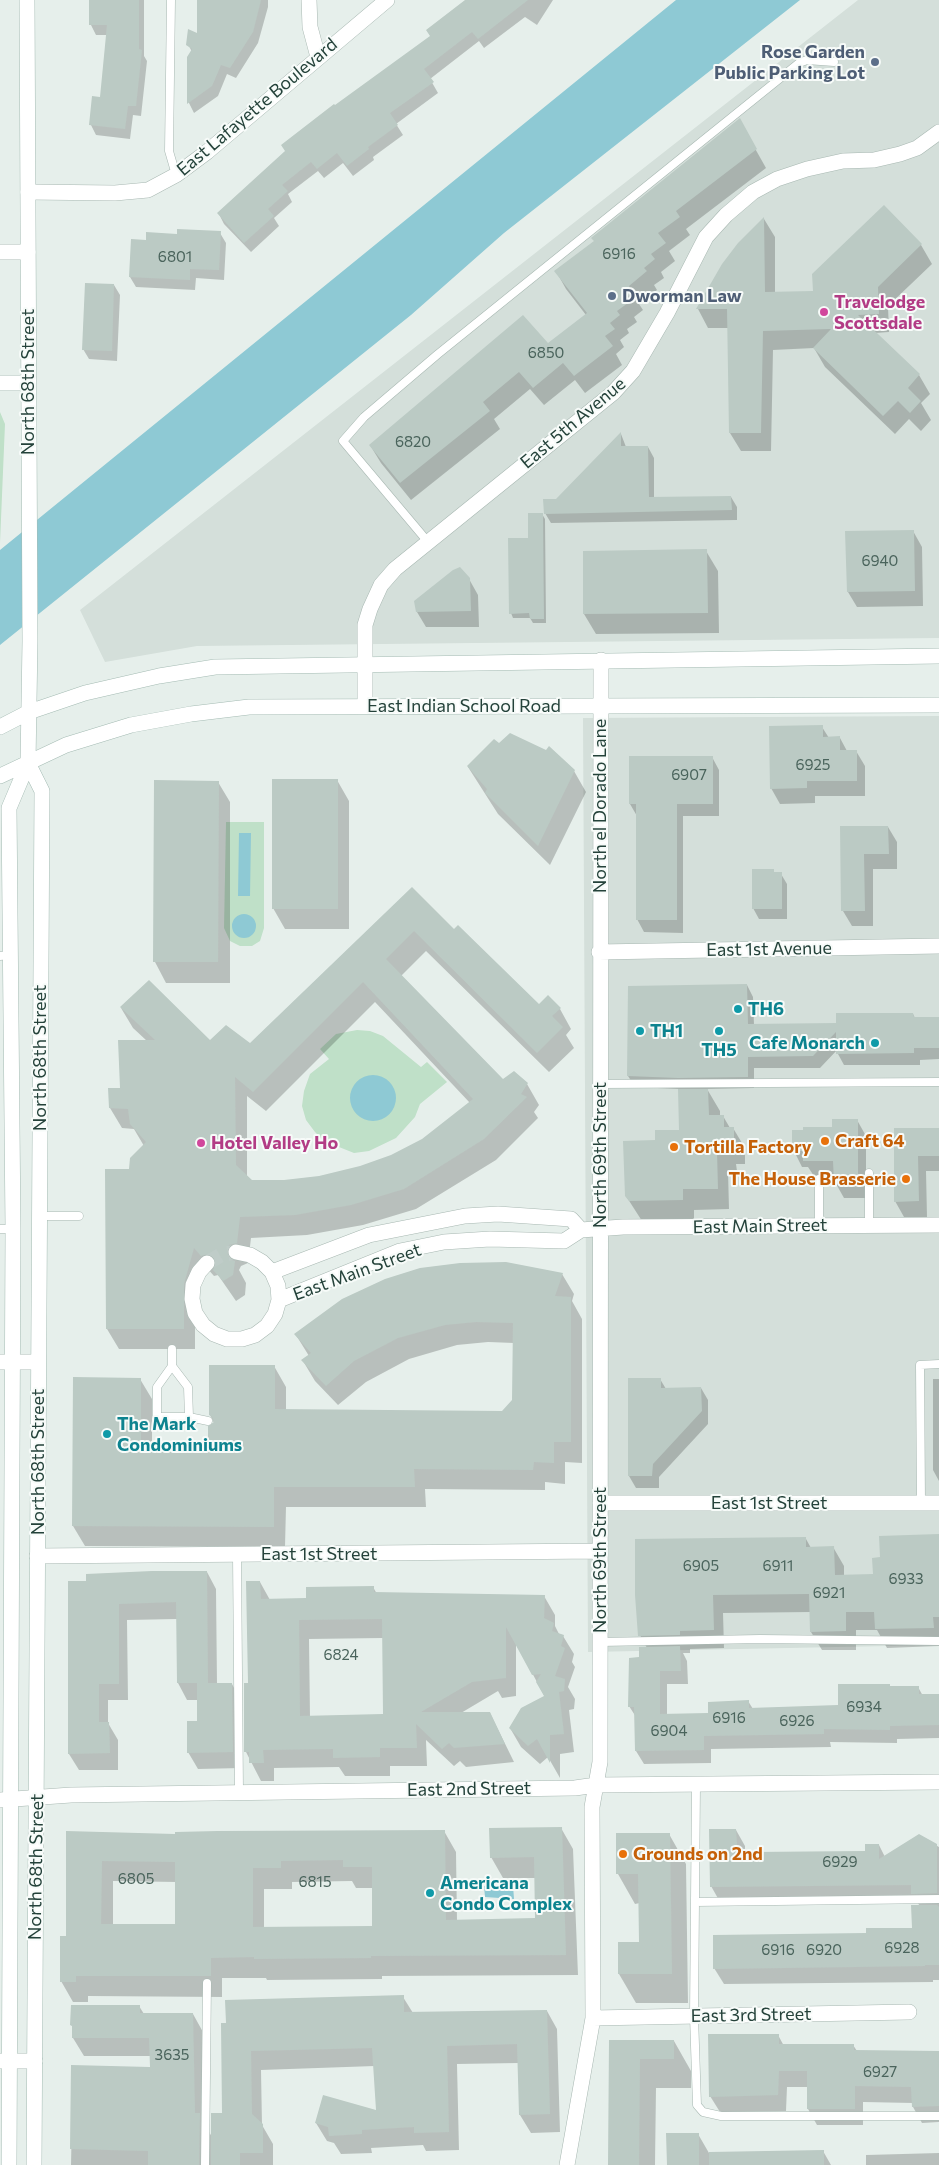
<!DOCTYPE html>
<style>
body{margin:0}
canvas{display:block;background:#e6efeb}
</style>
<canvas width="939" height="2165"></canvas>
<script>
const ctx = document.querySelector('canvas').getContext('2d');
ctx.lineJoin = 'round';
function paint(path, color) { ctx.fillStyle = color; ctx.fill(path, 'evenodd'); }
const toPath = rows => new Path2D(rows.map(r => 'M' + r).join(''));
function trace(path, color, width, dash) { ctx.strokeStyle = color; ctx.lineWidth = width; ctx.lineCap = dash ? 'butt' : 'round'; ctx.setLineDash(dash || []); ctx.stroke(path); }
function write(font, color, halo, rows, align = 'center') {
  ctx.font = font + ' Commissioner,sans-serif'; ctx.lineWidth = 4; ctx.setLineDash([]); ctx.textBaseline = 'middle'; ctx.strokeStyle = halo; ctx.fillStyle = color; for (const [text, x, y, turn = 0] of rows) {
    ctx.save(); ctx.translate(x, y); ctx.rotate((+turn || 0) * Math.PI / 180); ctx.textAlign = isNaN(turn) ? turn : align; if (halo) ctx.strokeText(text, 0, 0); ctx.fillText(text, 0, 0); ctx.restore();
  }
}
paint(toPath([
 [858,0,939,0,939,638,197,646,105,662,80,610],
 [939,716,939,1645,588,1652,583,718]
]), '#d4dfda');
paint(toPath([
 [0,412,5,424,0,543],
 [226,822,264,822,264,928,260,941,252,946,240,946,230,941,224,928],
 [357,1030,370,1031,383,1036,421,1067,427,1062,447,1082,420,1104,415,1117,396,1138,369,1151,354,1153,324,1141,315,1132,306,1120,302,1106,304,1091,310,1074,329,1059,320,1049,336,1034]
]), '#bfe0c8');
paint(toPath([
 [676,0,800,0,504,233,411,315,0,645,0,550],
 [239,833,251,833,250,896,238,896],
 '232 926a12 12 0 1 1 24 0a12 12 0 1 1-24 0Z',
 '350 1098a23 23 0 1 1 46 0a23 23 0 1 1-46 0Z',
 [513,1885,514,1899,485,1897,484,1886]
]), '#8ec9d4');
paint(toPath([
 [90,0,144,0,144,56,147,61,141,116,133,115,130,139,96,135,91,125,94,98,101,98,108,35,96,35,91,25],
 [199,0,268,0,268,7,258,43,236,78,227,74,218,96,194,113,189,103,188,58,192,52,188,44,199,35],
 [467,0,553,0,537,25,525,17,484,48,479,41,430,79,438,93,396,124,403,135,373,157,374,160,353,176,343,163,324,178,318,171,288,194,292,202,274,218,279,226,251,252,224,224,219,214,335,107,431,37],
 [739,120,766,168,686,229,690,235,669,251,675,261,661,272,664,278,654,285,657,290,639,304,643,310,634,317,637,322,627,329,629,333,620,340,624,347,616,354,622,365,585,393,575,380,544,405,530,389,494,419,500,429,411,500,381,463,370,445,548,345,586,315,566,289,556,271,595,241],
 [884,207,921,245,932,264,888,306,889,332,875,333,919,375,930,394,921,403,931,420,921,431,909,419,895,434,825,367,814,348,773,350,771,451,741,451,730,433,729,328,708,328,698,309,723,265,739,244,764,219,775,237,775,293,814,292],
 [220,233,226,243,224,280,196,278,195,290,136,287,130,277,147,241,178,235],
 [114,285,120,295,117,361,89,359,83,349],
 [621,434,626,447,648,447,654,458,654,498,731,497,737,507,737,520,551,523,545,513],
 [542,514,545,519,546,623,533,623,530,618,513,618,511,613,529,539],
 [913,531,922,547,923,606,857,607,848,592],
 [706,551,718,571,719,633,596,634,584,614],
 [469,579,478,595,479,627,426,627,417,612],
 [822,727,829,738,840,738,847,751,856,751,865,766,865,796,815,796,815,803,780,804,771,788],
 [500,744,574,771,586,792,550,865,498,814,468,767],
 [712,757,719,770,719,816,683,816,683,933,644,932,637,919,637,816,630,804],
 [337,780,349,801,349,929,285,929,273,908],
 [218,782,230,802,230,983,166,983,155,962],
 [842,827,888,827,897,842,897,869,873,869,873,926,852,926,843,911],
 [773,870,775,874,781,874,787,884,787,919,759,919,753,908],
 [412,888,454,931,539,1006,560,1009,571,1029,566,1035,574,1048,549,1072,426,951,401,976,503,1080,527,1084,539,1105,534,1112,538,1118,496,1160,416,1209,363,1225,307,1235,251,1238,248,1263,241,1266,239,1270,246,1283,245,1295,236,1301,218,1275,214,1276,206,1267,195,1306,195,1349,119,1349,107,1329,130,1170,144,1146,134,1129,122,1128,110,1108,147,1041,133,1028,121,1008,210,1041,250,1045],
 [375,1002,470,1103,423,1140,392,1156,360,1167,320,1177,284,1182,251,1182,247,1178,247,1096,266,1111],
 [747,985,753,997,754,1025,838,1024,913,1014,915,1018,939,1018,939,1059,920,1060,920,1065,844,1065,838,1054,838,1049,820,1068,754,1068,754,1088,707,1089,720,1111,720,1116,723,1116,730,1128,733,1128,745,1148,745,1164,736,1164,737,1171,728,1171,729,1209,694,1210,694,1220,642,1221,626,1196,657,1142,680,1131,679,1089,635,1087,628,1076],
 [857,1120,866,1136,866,1198,844,1198,835,1182,835,1176,814,1176,808,1167,802,1167,794,1151,793,1131,833,1128],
 [895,1130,939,1131,939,1171,926,1171,927,1217,904,1217,895,1201],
 [562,1274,574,1294,572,1301,582,1319,582,1463,565,1462,565,1484,545,1482,545,1490,425,1489,426,1507,286,1507,285,1547,85,1546,73,1526,140,1379,152,1399,152,1449,210,1449,214,1423,210,1415,274,1366,286,1387,286,1410,502,1412,514,1401,514,1343,488,1342,457,1345,409,1359,366,1382,338,1405,315,1381,303,1361,309,1356,296,1335],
 [660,1379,666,1389,701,1388,708,1400,708,1424,659,1477,659,1488,636,1488,629,1476],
 [933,1379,939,1379,939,1481,933,1470],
 [806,1539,811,1548,833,1547,844,1566,844,1576,874,1576,881,1558,939,1539,939,1646,887,1648,877,1630,856,1630,856,1650,822,1650,811,1632,811,1612,723,1613,724,1648,690,1649,690,1653,683,1653,687,1661,688,1684,667,1684,667,1715,709,1715,748,1701,753,1709,839,1706,918,1687,923,1696,939,1695,939,1738,897,1739,897,1743,830,1742,831,1747,711,1749,711,1763,644,1764,636,1751,636,1717,629,1706,641,1658,647,1648,640,1635],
 [207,1572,216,1589,217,1684,232,1684,241,1701,242,1768,198,1769,188,1752,199,1722,199,1700,187,1700,178,1683,177,1619,127,1620,128,1700,108,1700,108,1723,118,1740,118,1770,79,1770,69,1754,88,1582],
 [260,1582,270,1600,307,1600,373,1587,377,1594,544,1596,555,1615,555,1626,559,1634,563,1636,574,1654,572,1662,575,1667,568,1687,575,1699,574,1709,569,1710,574,1752,560,1754,560,1778,548,1757,540,1764,521,1747,510,1728,545,1697,516,1643,516,1696,502,1698,498,1691,461,1713,490,1713,514,1762,466,1767,460,1761,454,1766,426,1740,427,1766,390,1766,390,1776,345,1776,339,1767,274,1768,274,1781,261,1781,246,1752,249,1684],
 [383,1638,384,1715,310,1717,309,1639],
 [561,1828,573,1849,578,1975,382,1976,382,1979,267,1980,266,1978,222,1978,222,1997,88,1996,88,2002,73,2002,61,1981,67,1938,67,1832,177,1835,444,1831,456,1852,457,1921,537,1919,536,1878,503,1878,491,1857],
 [113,1881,176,1882,176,1925,113,1925],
 [352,1881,356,1888,373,1888,374,1927,264,1928,264,1889,292,1889,292,1882],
 [736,1830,745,1846,745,1850,751,1853,867,1852,879,1845,885,1857,919,1836,939,1847,939,1980,933,1980,933,1982,724,1984,714,1968,867,1934,913,1929,920,1906,916,1901,720,1902,711,1886],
 [669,1834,686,1864,688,2003,636,2003,619,1974,640,1943,640,1903,635,1904,618,1874],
 [403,1997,413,2013,547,2011,557,2029,560,2132,531,2133,520,2115,519,2063,457,2064,459,2150,426,2151,423,2145,371,2148,372,2153,341,2154,334,2143,327,2141,316,2123,377,2112,375,2066,261,2070,262,2125,273,2144,273,2165,71,2165,73,2066,151,2068,151,2056,84,2056,73,2038,73,2028,71,2024,139,2006,144,2014,193,2014,203,2032,204,2123,212,2137,223,2114,222,2024],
 [778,2035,784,2046,853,2045,857,2051,939,2052,939,2122,922,2123,913,2107,913,2103,863,2102,863,2125,817,2125,808,2109,808,2087,787,2087,786,2111,720,2112,710,2096],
 [610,2041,674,2041,691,2071,691,2088,656,2088,655,2165,609,2165],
 [698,2134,709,2153,823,2151,831,2165,668,2165],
 [939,2153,939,2165,866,2165,866,2155]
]), '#0003');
paint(toPath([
 [89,0,139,0,139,49,142,50,136,106,128,106,125,129,89,125,92,96,100,97,107,25,89,25],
 [197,0,261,0,253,32,230,68,221,65,212,86,187,104,187,57,192,49,186,45,188,29,197,33],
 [465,0,528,0,478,39,472,32,424,69,434,82,390,113,398,125,368,147,369,149,347,166,337,153,317,169,311,162,282,185,288,191,268,209,274,216,244,243,217,213,285,151,281,145,334,104,335,105,430,36,426,30],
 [740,118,757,149,676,211,680,217,658,233,666,243,651,254,655,259,644,268,647,271,629,286,633,292,624,299,628,303,617,311,620,315,610,323,615,329,605,336,613,346,574,376,563,363,533,388,519,372,483,402,490,411,400,483,369,445,523,315,548,343,587,313,554,271,594,241,591,238],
 [884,205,922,244,878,287,879,314,858,315,920,374,908,388,921,401,910,413,898,401,883,416,813,348,831,329,763,331,761,433,729,433,727,309,696,309,722,264,738,243,764,217,765,292,813,291,812,274],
 [177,229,221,231,219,270,190,269,190,280,129,277,131,239,146,240,146,232,177,234],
 [85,283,114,284,112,351,82,350],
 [621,432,621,446,648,446,649,497,731,496,732,510,544,514,543,499,556,499],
 [528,513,543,513,544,619,530,619,529,613,509,614,508,538,528,538],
 [914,530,915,591,847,592,845,531],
 [707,549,708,613,583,614,583,551],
 [460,567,470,578,471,611,416,612,414,601,453,570],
 [823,725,823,737,840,736,840,750,857,750,857,781,807,781,807,788,770,789,769,726],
 [510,733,546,750,549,746,575,770,538,846,485,793,487,789,467,766,494,739,499,743],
 [629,756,713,756,713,804,677,804,677,920,636,920,636,804,629,804],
 [272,779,338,779,338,909,272,909],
 [154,780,219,781,218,962,153,962],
 [840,826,888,826,889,854,864,854,865,911,841,911],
 [752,869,774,869,774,872,782,872,782,909,752,909],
 [412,887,454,929,458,925,539,1004,548,995,561,1008,552,1016,563,1027,537,1053,414,931,386,959,503,1079,514,1071,528,1083,521,1094,527,1097,484,1139,404,1189,351,1205,295,1215,240,1217,237,1243,229,1245,227,1251,229,1259,235,1261,233,1275,223,1281,213,1270,216,1264,214,1256,208,1254,201,1256,194,1248,184,1284,184,1329,106,1329,105,1169,129,1169,130,1158,146,1142,130,1124,128,1109,109,1108,108,1088,120,1088,118,1040,155,1040,120,1007,149,980,210,1040,226,1025,250,1043],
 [363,982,473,1099,422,1139,391,1155,360,1166,319,1176,284,1180,252,1180,236,1165,235,1077,253,1092],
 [747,984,748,1024,836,1023,836,1013,913,1013,914,1017,939,1017,939,1048,914,1048,914,1053,836,1054,836,1032,813,1056,748,1057,748,1077,678,1078,627,1076,628,986],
 [678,1089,708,1089,709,1115,724,1115,724,1127,734,1127,734,1144,725,1144,725,1151,717,1151,718,1189,683,1189,683,1200,629,1201,625,1196,623,1141,655,1140,655,1130,679,1130],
 [832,1119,858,1119,858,1182,834,1182,833,1161,803,1161,803,1151,792,1151,792,1130,803,1130,803,1127,832,1127],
 [894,1128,939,1128,939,1156,918,1156,919,1201,894,1202],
 [506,1262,563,1273,555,1296,571,1297,571,1442,554,1442,554,1463,534,1462,533,1470,414,1469,415,1487,274,1487,274,1527,72,1526,73,1377,141,1378,141,1448,208,1448,208,1426,214,1422,212,1417,209,1415,209,1365,275,1365,275,1409,502,1411,512,1400,513,1323,476,1322,445,1325,398,1338,354,1361,326,1386,301,1360,311,1353,294,1334,342,1299,385,1279,420,1268,460,1263],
 [628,1378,661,1378,661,1388,701,1387,702,1411,653,1464,652,1476,628,1476],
 [939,1534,939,1617,933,1617,934,1628,875,1629,874,1612,846,1612,846,1631,810,1632,809,1594,713,1595,714,1630,680,1631,680,1635,638,1636,635,1595,635,1539,806,1537,806,1547,834,1546,835,1575,873,1574,872,1558,880,1557,879,1536],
 [152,1571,207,1571,208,1683,232,1683,233,1752,187,1753,187,1721,197,1721,197,1683,177,1683,176,1602,119,1604,119,1684,99,1684,99,1722,109,1722,110,1753,68,1754,68,1581,86,1581,86,1574],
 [246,1581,260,1581,261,1599,306,1598,306,1587,374,1586,374,1592,545,1595,544,1618,554,1623,552,1631,564,1635,561,1646,565,1648,555,1676,565,1679,564,1691,559,1692,564,1734,550,1735,550,1763,537,1739,528,1746,509,1728,521,1708,544,1696,536,1682,541,1674,532,1675,506,1627,506,1678,472,1682,421,1712,490,1712,505,1744,454,1748,449,1743,442,1749,416,1724,417,1748,380,1748,380,1757,333,1758,333,1749,263,1750,264,1763,249,1763,249,1752,244,1752,244,1683,248,1683],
 [382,1619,383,1714,300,1716,299,1620],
 [680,1646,681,1671,660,1671,660,1714,708,1713,708,1702,749,1700,749,1708,838,1705,838,1684,890,1684,890,1686,919,1686,919,1694,939,1694,939,1725,890,1726,890,1730,824,1729,824,1734,704,1736,704,1750,635,1751,634,1707,628,1707,629,1658,639,1657,639,1647],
 [562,1827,566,1955,371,1956,371,1958,254,1959,254,1957,211,1958,211,1976,76,1976,76,1982,60,1982,60,1936,66,1936,66,1831,175,1834,175,1832,218,1831,445,1830,446,1920,535,1918,534,1857,490,1858,489,1828],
 [343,1860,343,1867,372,1867,372,1926,253,1927,253,1868,281,1868,281,1861],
 [102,1861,175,1862,175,1924,101,1924],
 [709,1829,736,1829,737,1845,751,1852,865,1851,865,1844,879,1844,879,1859,919,1834,937,1844,937,1893,911,1894,911,1885,710,1887],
 [616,1833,670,1833,672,1974,618,1974,618,1942,639,1942,638,1874,616,1874],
 [911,1905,937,1905,939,1907,939,1965,925,1965,925,1966,713,1969,713,1935,866,1933,866,1928,912,1928],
 [404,1995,404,2012,547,2010,550,2114,519,2115,517,2044,447,2046,449,2132,414,2133,414,2127,362,2130,362,2134,329,2136,328,2127,315,2123,323,2095,376,2110,372,2048,251,2051,252,2114,263,2124,263,2153,240,2153,240,2165,211,2165,211,2113,222,2113,221,2023,226,2023,225,2000],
 [71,2005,140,2005,140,2013,193,2013,195,2113,200,2113,199,2165,148,2165,148,2151,70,2149,71,2065,150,2067,149,2038,72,2038,72,2026,70,2025],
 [708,2034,779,2034,779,2044,854,2044,854,2050,939,2051,939,2106,912,2107,911,2087,855,2086,855,2109,807,2109,807,2071,779,2071,778,2095,709,2097],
 [609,2040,674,2040,674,2059,640,2059,639,2165,608,2165],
 [666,2133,699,2133,699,2165,667,2165],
 [824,2150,824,2165,709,2165,709,2152]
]), '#bbcac4');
trace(toPath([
 [207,1263,221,1255,236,1252]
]), '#bfccc8', 15, [15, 8]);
const lane = toPath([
 [171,0,169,151,176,175],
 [428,542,343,441,364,417,438,354,799,63,807,60,834,62],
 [0,956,10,955],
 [600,1084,939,1082],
 [39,1216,79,1216],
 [869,1225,869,1173],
 [819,1226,819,1179],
 [0,1229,13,1229],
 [172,1349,172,1366,188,1387,189,1417,157,1417,157,1387,172,1366],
 [189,1417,208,1421],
 [921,1503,920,1365,939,1364],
 [237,1555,239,1792],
 [600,1642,760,1639,939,1641],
 [696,1785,694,2016,697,2105,703,2112,721,2116,939,2116],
 [695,1902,939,1899],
 [205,2165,207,1983]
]);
const street = toPath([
 [309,0,310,27,318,57],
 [28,192,115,193,148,190,176,175,207,152,387,0],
 [0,252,28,252],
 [365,706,365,625,370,609,381,585,395,569,613,393,633,371,667,313,706,237,726,215,753,192,777,179,807,169,843,161,874,160,900,154,917,148,939,132],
 [599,952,939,946],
 [207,1263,199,1272,193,1285,192,1299,195,1313,203,1325,214,1334,227,1339,242,1339,255,1335,267,1326,275,1314,279,1300,278,1286,272,1272,262,1262,250,1255,236,1252],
 [272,1272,369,1235,465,1216,498,1214,571,1219,581,1230],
 [279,1300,400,1251,444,1242,490,1239,564,1241,581,1230,623,1227,939,1225],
 [0,1362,38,1362],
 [600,1503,939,1503],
 [37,1556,600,1551],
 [0,1800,71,1795,575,1788,596,1785,939,1782],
 [593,2018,909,2012],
 [0,2061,35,2061],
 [567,2165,593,2018,592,1807,600,1762,601,660]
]);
const secondary = toPath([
 [0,383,28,383],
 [0,727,29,712,85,693,159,676,215,667,939,656],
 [28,763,42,791,34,2165],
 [0,776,66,745,131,725,191,714,249,707,939,705],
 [9,2165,13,1229,9,808,28,763,30,641,27,0]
]);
trace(lane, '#a8b8b2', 9);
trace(street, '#a8b8b2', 16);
trace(secondary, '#a4bbb3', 16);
trace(lane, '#fff', 8);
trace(street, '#fff', 15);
trace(secondary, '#fff', 15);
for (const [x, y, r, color] of [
 [875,62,5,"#5c6f8a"],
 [612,296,5,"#5c6f8a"],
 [824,312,5,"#d1479c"],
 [738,1009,5,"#0f9aa8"],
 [640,1031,5,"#0f9aa8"],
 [719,1031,5,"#0f9aa8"],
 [875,1043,5,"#0f9aa8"],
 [825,1141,5,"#e8710a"],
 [201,1143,5,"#d1479c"],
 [674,1147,5,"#e8710a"],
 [906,1179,5,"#e8710a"],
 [107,1434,5,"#0f9aa8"],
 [623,1854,5,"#e8710a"],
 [430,1893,5,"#0f9aa8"]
]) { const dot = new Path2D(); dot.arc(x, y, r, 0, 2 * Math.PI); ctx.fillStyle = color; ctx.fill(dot); trace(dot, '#f7fbf9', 2); }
write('15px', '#4a645c', null, [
 ["6916",619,254],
 ["6801",175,257],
 ["6850",546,353],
 ["6820",413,442],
 ["6940",880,561],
 ["6925",813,765],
 ["6907",689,775],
 ["6905",701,1566],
 ["6911",778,1566],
 ["6933",906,1579],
 ["6921",829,1593],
 ["6824",341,1655],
 ["6934",864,1707],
 ["6916",729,1718],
 ["6926",797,1721],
 ["6904",669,1731],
 ["6929",840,1862],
 ["6805",136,1879],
 ["6815",315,1882],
 ["6928",902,1948],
 ["6916",778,1950],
 ["6920",824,1950],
 ["3635",172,2055],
 ["6927",880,2072]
]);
write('bold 18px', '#4e5e75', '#f7fbf9', [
 ["Rose Garden",865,52],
 ["Public Parking Lot",865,73],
 ["Dworman Law",622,296,"left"]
], 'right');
write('18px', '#24423a', '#f7fbf9', [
 ["East Lafayette Boulevard",257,107,-40],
 ["North 68th Street",28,382,-90],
 ["East 5th Avenue",573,423,-40],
 ["East Indian School Road",464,706],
 ["North el Dorado Lane",600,806,-90],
 ["East 1st Avenue",769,949,-1],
 ["North 68th Street",40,1058,-90],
 ["North 69th Street",600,1155,-90],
 ["East Main Street",760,1226,-1],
 ["East Main Street",357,1272,-20],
 ["North 68th Street",38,1462,-90],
 ["East 1st Street",769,1503],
 ["East 1st Street",319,1554],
 ["North 69th Street",600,1560,-90],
 ["East 2nd Street",469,1789,-1],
 ["North 68th Street",36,1867,-89],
 ["East 3rd Street",751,2015,-1]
]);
write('bold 18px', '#b23c85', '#f7fbf9', [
 ["Travelodge",834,302],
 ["Scottsdale",834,323],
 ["Hotel Valley Ho",211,1143]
], 'left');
write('bold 18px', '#0d838f', '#f7fbf9', [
 ["TH6",748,1009],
 ["TH1",650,1031],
 ["Cafe Monarch",865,1043,"right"],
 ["TH5",719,1050,"center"],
 ["The Mark",117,1424],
 ["Condominiums",117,1445],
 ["Americana",440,1883],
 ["Condo Complex",440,1904]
], 'left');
write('bold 18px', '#c56008', '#f7fbf9', [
 ["Craft 64",835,1141],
 ["Tortilla Factory",684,1147],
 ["The House Brasserie",896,1179,"right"],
 ["Grounds on 2nd",633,1854]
], 'left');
</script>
